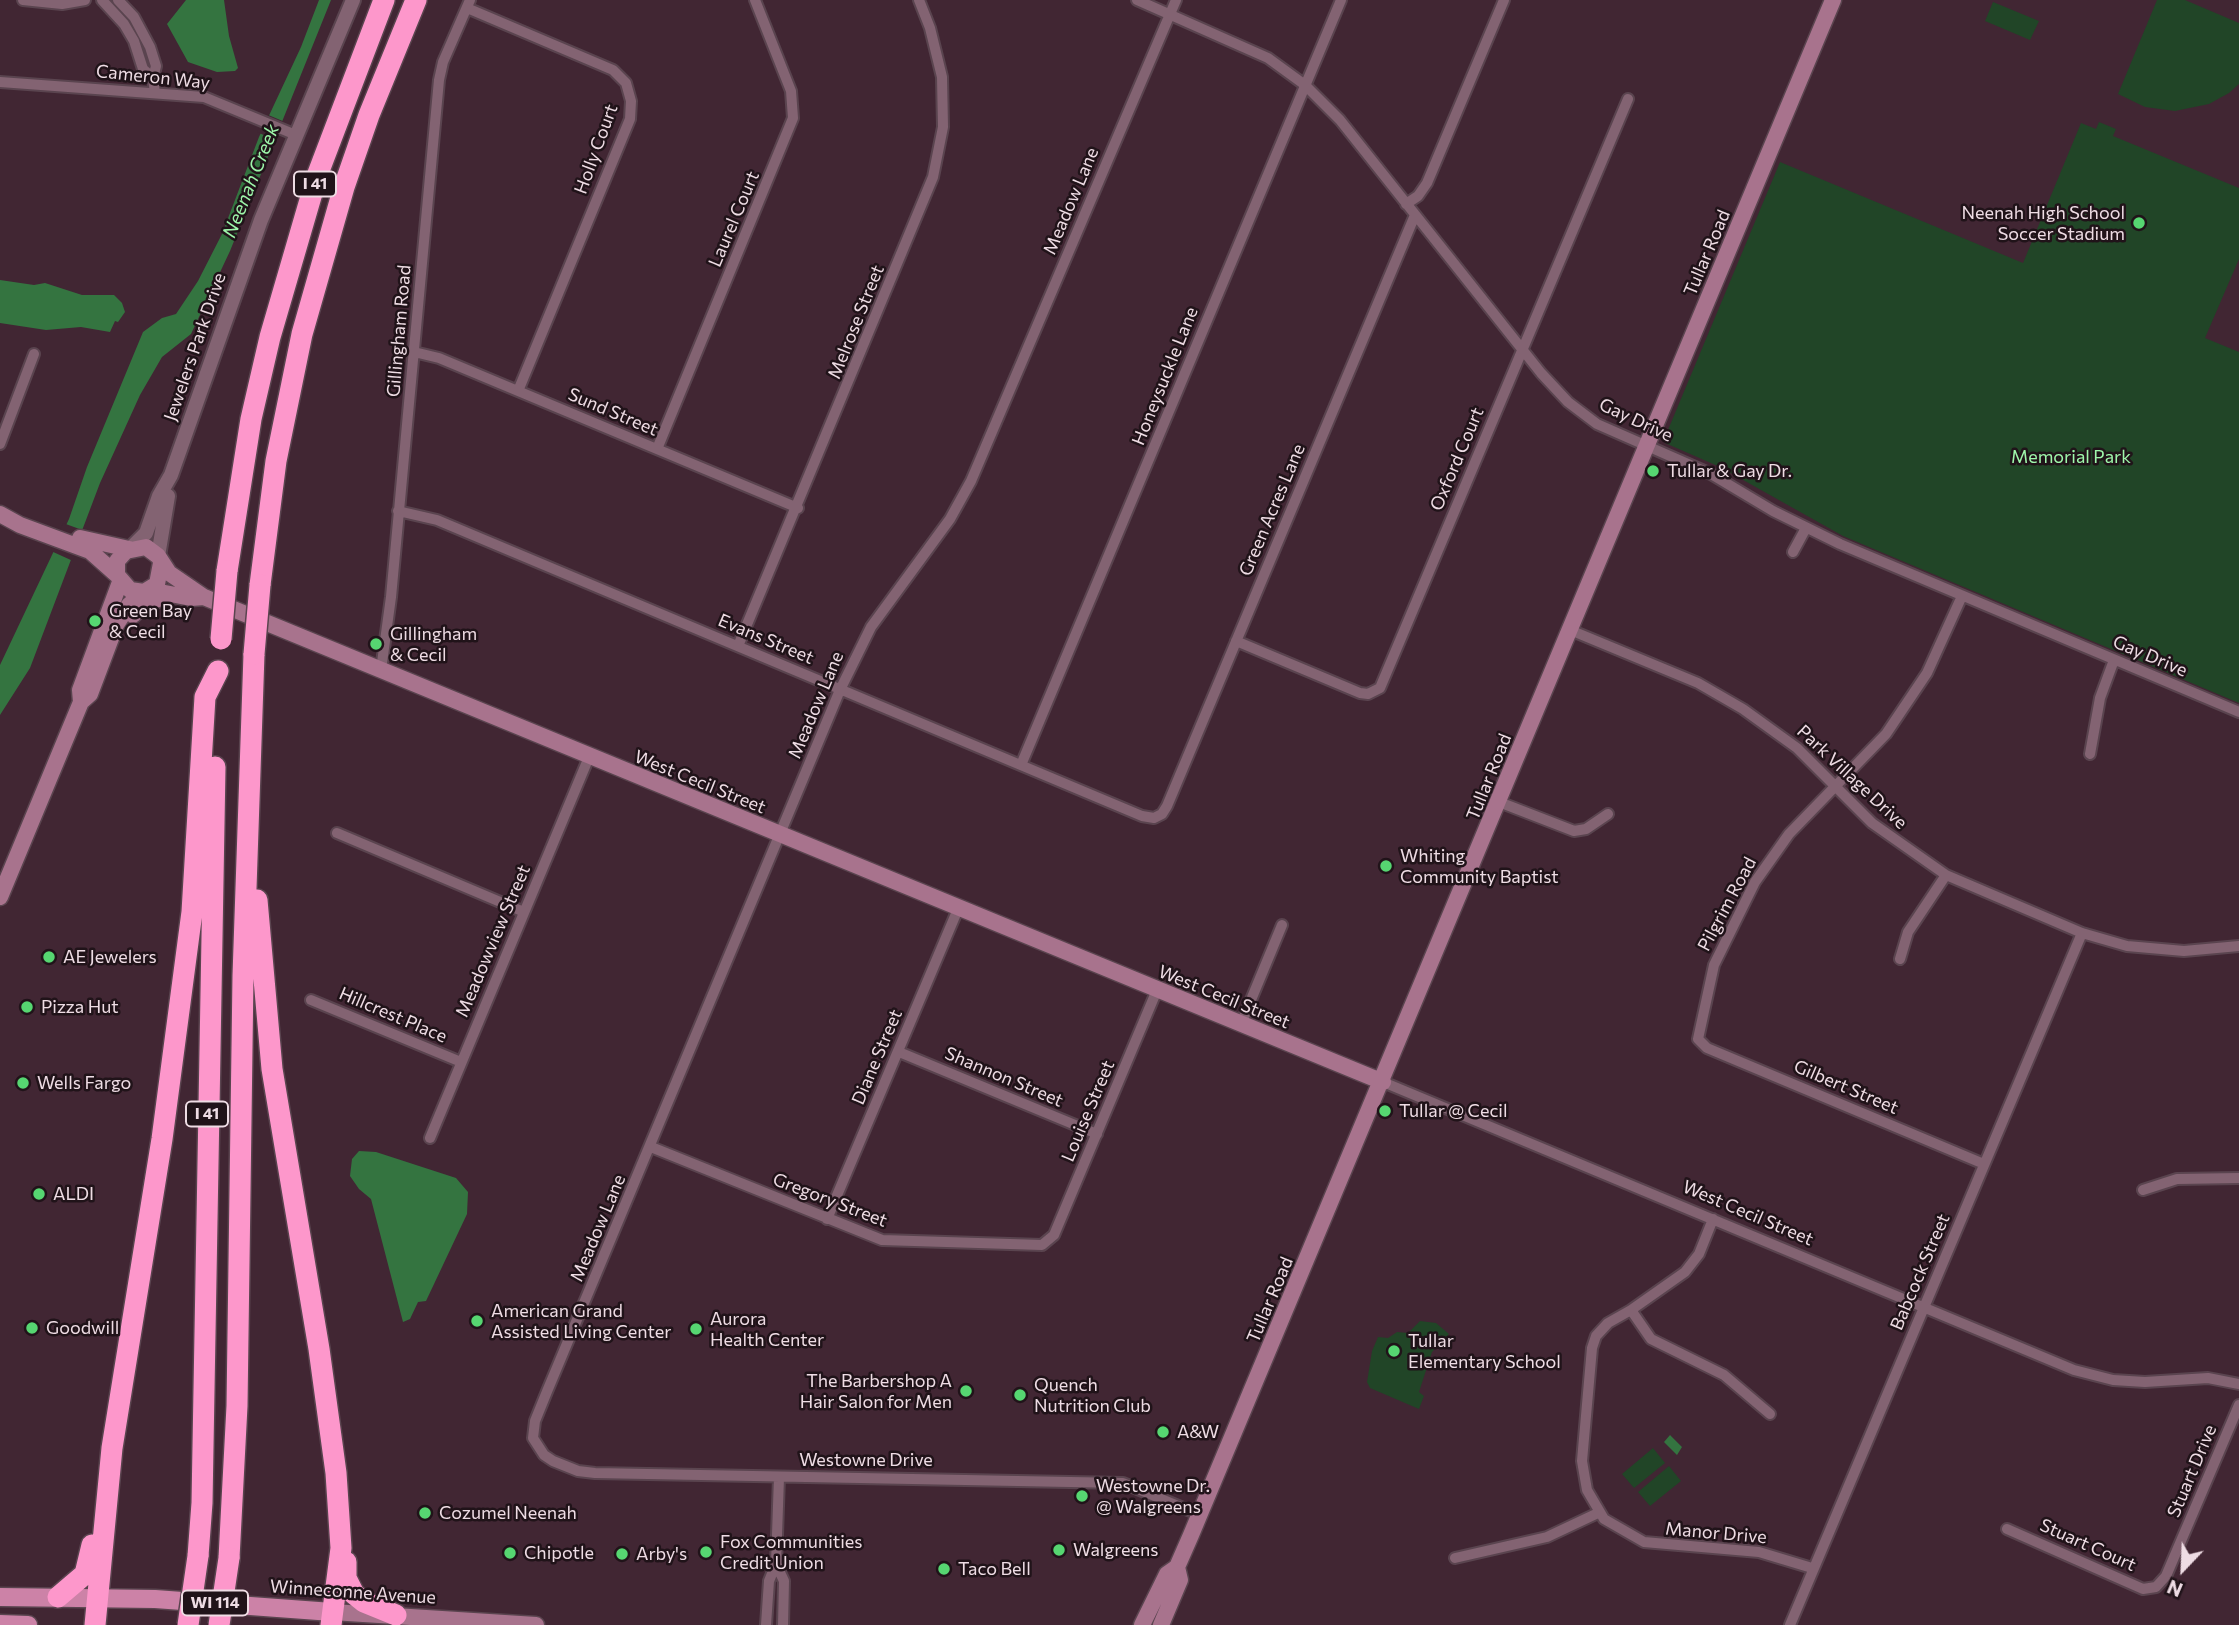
<!DOCTYPE html>
<style>
body{margin:0}
#map{position:relative;width:2239px;height:1625px;overflow:hidden;background:#412633;font-family:Commissioner,sans-serif}
canvas{display:block}
.north{position:absolute;left:2148px;top:1534px;width:70px;height:70px;-webkit-text-stroke:5px #201319;paint-order:stroke;rotate:203deg;font-size:19px;font-weight:700;line-height:28px;text-align:center;color:#eedce4}
.north::after{content:'';display:block;margin:auto;width:24px;height:32px;background:#eedce4;clip-path:polygon(50% 0,100% 100%,50% 72%,0 100%)}
</style>
<div id="map">
<canvas width="2239" height="1625"></canvas>
<div class="north">N</div>
</div>
<script>
const ctx = document.querySelector('canvas').getContext('2d');
ctx.lineJoin = 'round';
function paint(path, color) { ctx.fillStyle = color; ctx.fill(path, 'evenodd'); }
const toPath = rows => new Path2D(rows.map(r => 'M' + r).join(''));
function trace(path, color, width, dash) { ctx.strokeStyle = color; ctx.lineWidth = width; ctx.lineCap = dash ? 'butt' : 'round'; ctx.setLineDash(dash || []); ctx.stroke(path); }
function write(font, color, halo, rows, align = 'center') {
  ctx.font = font + ' Commissioner,sans-serif'; ctx.lineWidth = 5; ctx.setLineDash([]); ctx.textBaseline = 'middle'; ctx.strokeStyle = halo; ctx.fillStyle = color; for (const [text, x, y, turn = 0] of rows) {
    ctx.save(); ctx.translate(x, y); ctx.rotate((+turn || 0) * Math.PI / 180); ctx.textAlign = isNaN(turn) ? turn : align; if (halo) ctx.strokeText(text, 0, 0); ctx.fillText(text, 0, 0); ctx.restore();
  }
}
paint(toPath([
 [2157,0,2185,0,2239,23,2239,84,2229,93,2209,104,2175,111,2145,107,2118,94],
 [1993,2,2039,21,2030,40,1985,21],
 [2099,122,2116,129,2113,136,2239,188,2239,259,2205,338,2239,352,2239,703,1843,536,1720,467,1665,443,1665,437,1780,162,2023,263,2081,123,2096,129],
 [1420,1321,1436,1323,1449,1334,1432,1352,1419,1392,1424,1396,1419,1409,1370,1388,1367,1382,1372,1351,1378,1337,1388,1338,1397,1332,1408,1333],
 [1653,1448,1665,1463,1634,1488,1622,1474],
 [1669,1466,1681,1481,1650,1506,1638,1492]
]), '#214527');
paint(toPath([
 [186,0,224,0,229,36,238,68,235,71,217,72,188,62,167,24],
 [319,0,331,0,230,251,191,334,162,357,140,395,100,483,30,668,0,715,0,665,69,519,87,467,143,332,162,318,176,314,198,281,222,234,259,137,301,47],
 [0,280,34,285,45,283,82,295,114,295,122,303,125,312,118,322,115,321,110,332,81,327,46,330,0,323],
 [359,1151,376,1152,456,1178,468,1192,467,1214,426,1301,418,1302,410,1319,403,1322,371,1199,359,1189,350,1176,352,1159],
 [1670,1435,1682,1447,1677,1455,1664,1442]
]), '#347440');
paint(toPath([
 [266,114,285,122,277,141,257,132],
 [63,523,85,531,73,561,51,551]
]), '#412633');
const minor = toPath([
 [23,0,62,4,85,0],
 [102,0,124,24,134,41,143,69,153,78],
 [118,0,134,17,150,47,156,66,153,78,155,93],
 [1137,0,1268,58,1305,85,1340,120,1541,373,1568,402,1597,424,1711,474,1773,511,1840,544,2239,712],
 [1176,0,971,481,950,519,871,627,840,690,548,1389,535,1421,533,1438,544,1455,553,1461,578,1471,595,1473,1123,1483,1200,1515],
 [467,8,613,70,626,83,631,101,630,119,518,391],
 [0,82,204,97,296,135],
 [1406,204,1418,196,1427,183,1504,0],
 [414,352,439,358,798,508],
 [0,444,34,354],
 [657,449,793,118,791,91,755,0],
 [398,511,437,520,1142,816,1154,818,1162,814,1167,806,1415,215],
 [1793,552,1806,528],
 [1962,596,1927,673,1886,734,1789,834,1755,882,1714,965,1698,1039,1707,1048,1984,1164],
 [1570,630,1698,683,1743,709,1797,748,1872,823,1946,875,2082,933,2127,946,2184,951,2239,946],
 [1236,641,1360,693,1368,694,1380,688,1628,99],
 [738,646,933,177,943,127,942,77,930,28,919,0],
 [381,670,391,597,439,80,443,62,470,0],
 [2090,754,2100,698,2114,660],
 [1021,765,1341,0],
 [1499,802,1574,831,1586,829,1608,814],
 [337,833,524,912],
 [1900,959,1908,932,1946,875],
 [311,1000,461,1062],
 [1241,1024,1282,925],
 [899,1052,1097,1134],
 [1383,1082,2074,1370,2113,1380,2145,1382,2208,1378,2239,1384],
 [430,1138,589,757],
 [651,1147,882,1240,1042,1245,1054,1235,1157,990],
 [2143,1190,2177,1179,2239,1178],
 [827,1219,958,909],
 [1713,1219,1699,1254,1685,1272,1631,1310,1608,1323,1596,1336,1592,1348,1582,1461,1587,1490,1604,1519,1644,1542,1759,1552,1812,1568],
 [1631,1310,1651,1339,1724,1375,1770,1414],
 [2007,1529,2143,1589,2156,1587,2166,1576,2239,1405],
 [1455,1558,1547,1537,1598,1513],
 [776,1564,784,1581,783,1625],
 [766,1625,769,1581,776,1564,779,1477],
 [1790,1625,2082,933]
]);
const tertiary = toPath([
 [132,547,146,533,159,496,171,475,261,220,353,0],
 [158,556,168,496]
]);
const secondary = toPath([
 [0,514,20,525,90,551,117,575],
 [80,538,129,549],
 [161,563,157,584,144,592,130,590,117,575,117,561,126,551,146,547,158,556,169,573,204,597,1383,1082],
 [160,592,191,598,204,597],
 [133,615,142,606,170,594],
 [81,702,80,690,120,582],
 [0,897,81,702,90,694,116,625,129,605,144,592],
 [332,1612,536,1625],
 [1142,1625,1167,1574,1177,1567,1191,1535,1833,0],
 [1161,1625,1180,1580,1177,1567]
]);
const primary = toPath([
 [0,1597,155,1599,332,1612],
 [0,1624,28,1625]
]);
const motorway = toPath([
 [227,571,251,419,270,337,317,176,384,0],
 [260,585,276,461,302,334,344,187,369,115,416,0],
 [257,900,272,1069,319,1349,336,1473,341,1548,331,1625],
 [198,1556,202,1503,215,767],
 [229,1558,237,1406,243,976,254,654],
 [346,1562,346,1578,354,1594,364,1602,396,1615],
 [58,1597,85,1574,92,1545],
 [95,1625,112,1448,162,1139,192,912,205,697,218,671]
]);
trace(minor, '#5a444f', 14);
trace(tertiary, '#5a444f', 18);
trace(secondary, '#5a444f', 19);
trace(primary, '#5a444f', 21);
trace(motorway, '#5a444f', 24);
trace(minor, '#836372', 10);
trace(tertiary, '#836372', 14);
trace(secondary, '#a8738d', 16);
trace(primary, '#cc82a7', 18);
trace(motorway, '#fd97cb', 21);
const motorwayBridge = toPath([
 [221,639,227,571],
 [254,654,260,585],
 [188,1625,198,1556],
 [219,1625,229,1558]
]);
trace(motorwayBridge, '#5a444f', 24, []);
trace(motorwayBridge, '#fd97cb', 21);
for (const [x, y, r, color] of [
 [2139,223,7,"#56d671"],
 [1653,471,7,"#56d671"],
 [95,621,7,"#56d671"],
 [376,644,7,"#56d671"],
 [1386,866,7,"#56d671"],
 [49,957,7,"#56d671"],
 [27,1007,7,"#56d671"],
 [23,1083,7,"#56d671"],
 [1385,1111,7,"#56d671"],
 [39,1194,7,"#56d671"],
 [477,1321,7,"#56d671"],
 [32,1328,7,"#56d671"],
 [696,1329,7,"#56d671"],
 [1394,1351,7,"#56d671"],
 [966,1391,7,"#56d671"],
 [1020,1395,7,"#56d671"],
 [1163,1432,7,"#56d671"],
 [1082,1496,7,"#56d671"],
 [425,1513,7,"#56d671"],
 [1059,1550,7,"#56d671"],
 [706,1552,7,"#56d671"],
 [510,1553,7,"#56d671"],
 [622,1554,7,"#56d671"],
 [944,1569,7,"#56d671"]
]) { const dot = new Path2D(); dot.arc(x, y, r, 0, 2 * Math.PI); ctx.fillStyle = color; ctx.fill(dot); trace(dot, '#201319', 2.5); }
for (const [x, y, w] of [
 [315,184,42],
 [207,1114,42],
 [215,1603,66]
]) { const box = new Path2D(); box.roundRect(x - w / 2, y - 12.5, w, 25, 5); ctx.fillStyle = '#201319'; ctx.fill(box); trace(box, '#eedce4', 2); }
write('bold 16px', '#eedce4', null, [
 ["I 41",315,184],
 ["I 41",207,1114],
 ["WI 114",215,1603]
]);
write('18px', '#eedce4', '#201319', [
 ["Cameron Way",153,77,6],
 ["Holly Court",596,149,-70],
 ["Meadow Lane",1071,201,-67],
 ["Laurel Court",734,219,-67],
 ["Tullar Road",1707,253,-67],
 ["Melrose Street",856,322,-68],
 ["Gillingham Road",399,331,-85],
 ["Jewelers Park Drive",195,347,-71],
 ["Honeysuckle Lane",1165,376,-68],
 ["Sund Street",613,412,23],
 ["Gay Drive",1636,420,25],
 ["Oxford Court",1457,459,-67],
 ["Green Acres Lane",1272,510,-67],
 ["Evans Street",766,639,23],
 ["Gay Drive",2150,656,23],
 ["Meadow Lane",816,705,-67],
 ["Tullar Road",1489,777,-68],
 ["Park Village Drive",1852,777,43],
 ["West Cecil Street",700,782,22],
 ["Pilgrim Road",1727,904,-62],
 ["Meadowview Street",493,941,-67],
 ["West Cecil Street",1224,997,22],
 ["Hillcrest Place",393,1015,23],
 ["Diane Street",877,1057,-67],
 ["Shannon Street",1004,1077,23],
 ["Gilbert Street",1846,1087,23],
 ["Louise Street",1088,1111,-67],
 ["Gregory Street",830,1200,21],
 ["West Cecil Street",1748,1213,23],
 ["Meadow Lane",598,1228,-67],
 ["Babcock Street",1920,1272,-67],
 ["Tullar Road",1270,1300,-67],
 ["Westowne Drive",866,1460],
 ["Stuart Drive",2192,1471,-67],
 ["Manor Drive",1716,1533,5],
 ["Stuart Court",2088,1545,24],
 ["Winneconne Avenue",353,1592,4]
]);
write('18px', '#eedce4', '#201319', [
 ["Neenah High School",2125,213,"right"],
 ["Soccer Stadium",2125,234,"right"],
 ["Tullar & Gay Dr.",1667,471],
 ["Green Bay",109,611],
 ["& Cecil",109,632],
 ["Gillingham",390,634],
 ["& Cecil",390,655],
 ["Whiting",1400,856],
 ["Community Baptist",1400,877],
 ["AE Jewelers",63,957],
 ["Pizza Hut",41,1007],
 ["Wells Fargo",37,1083],
 ["Tullar @ Cecil",1399,1111],
 ["ALDI",53,1194],
 ["American Grand",491,1311],
 ["Assisted Living Center",491,1332],
 ["Aurora",710,1319],
 ["Health Center",710,1340],
 ["Goodwill",46,1328],
 ["Tullar",1408,1341],
 ["Elementary School",1408,1362],
 ["The Barbershop A",952,1381,"right"],
 ["Hair Salon for Men",952,1402,"right"],
 ["Quench",1034,1385],
 ["Nutrition Club",1034,1406],
 ["A&W",1177,1432],
 ["Westowne Dr.",1096,1486],
 ["@ Walgreens",1096,1507],
 ["Cozumel Neenah",439,1513],
 ["Fox Communities",720,1542],
 ["Credit Union",720,1563],
 ["Walgreens",1073,1550],
 ["Chipotle",524,1553],
 ["Arby's",636,1554],
 ["Taco Bell",958,1569]
], 'left');
write('18px', '#9ff7ab', '#201319', [
 ["Memorial Park",2071,457]
]);
write('italic 19px', '#9df5a9', '#201319', [
 ["Neenah Creek",251,181,-68]
]);
</script>
